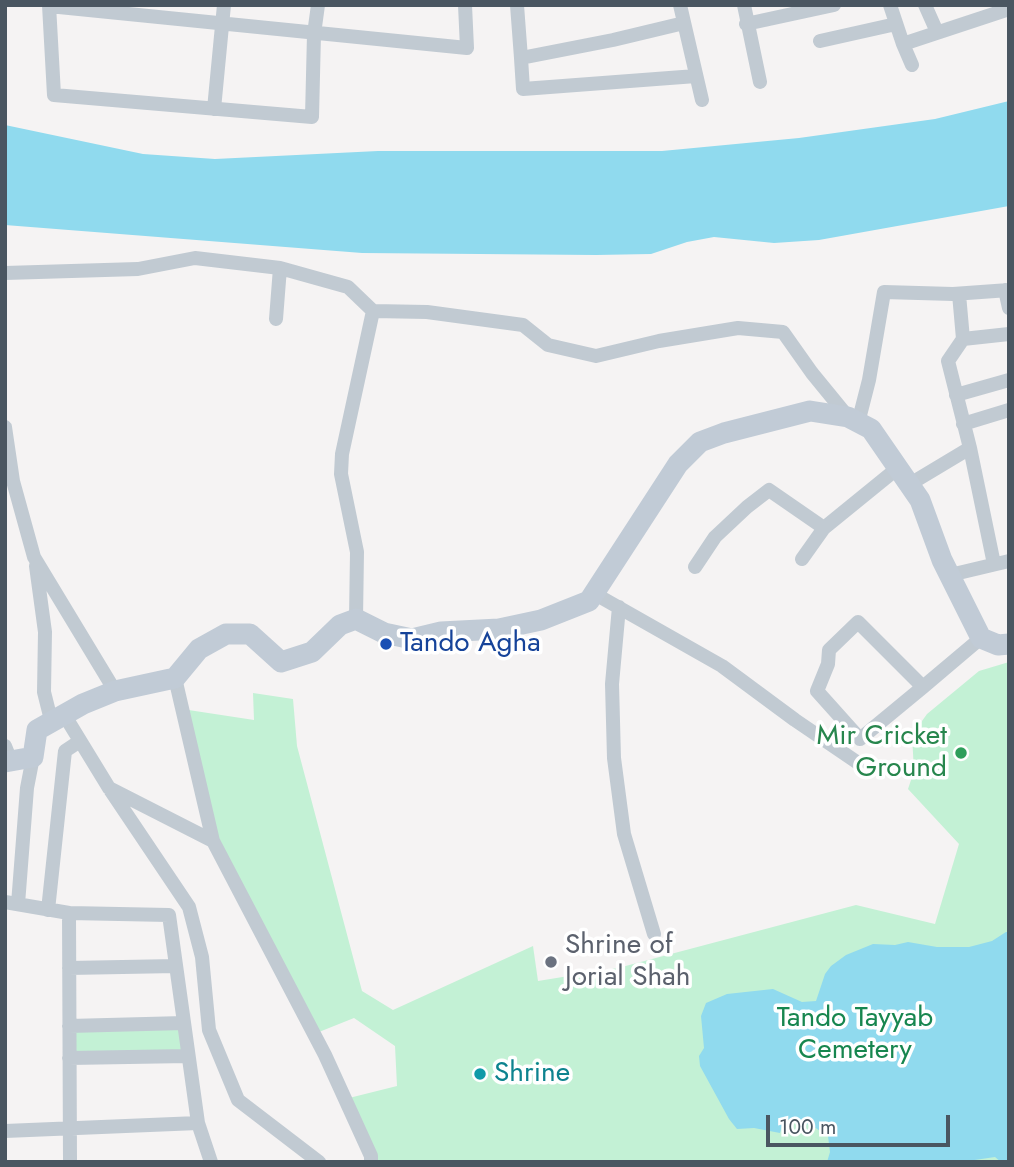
<!DOCTYPE html>
<style>
body{margin:0}
#map{position:relative;width:1014px;height:1167px;overflow:hidden;background:#f5f3f3;font-family:Jost,sans-serif}
canvas{display:block}
.frame{position:absolute;inset:0;border:7px solid #4a5661;pointer-events:none}
.scale{position:absolute;left:766px;top:1115px;width:184px;height:32px;box-sizing:border-box;border:4px solid #4a5661;border-top:0;padding-left:9px;font-size:21px;line-height:24px;white-space:nowrap;color:#4a5661;-webkit-text-stroke:5px #fff;paint-order:stroke}
</style>
<div id="map">
<canvas width="1014" height="1167"></canvas>
<div class="frame"></div>
<div class="scale">100 m</div>
</div>
<script>
const ctx = document.querySelector('canvas').getContext('2d');
ctx.lineJoin = 'round';
function paint(path, color) { ctx.fillStyle = color; ctx.fill(path, 'evenodd'); }
const toPath = rows => new Path2D(rows.map(r => 'M' + r).join(''));
function trace(path, color, width, dash) { ctx.strokeStyle = color; ctx.lineWidth = width; ctx.lineCap = dash ? 'butt' : 'round'; ctx.setLineDash(dash || []); ctx.stroke(path); }
function write(font, color, halo, rows, align = 'center') {
  ctx.font = font + ' Jost,sans-serif'; ctx.lineWidth = 7; ctx.setLineDash([]); ctx.textBaseline = 'middle'; ctx.strokeStyle = halo; ctx.fillStyle = color; for (const [text, x, y, turn = 0] of rows) {
    ctx.save(); ctx.translate(x, y); ctx.rotate((+turn || 0) * Math.PI / 180); ctx.textAlign = isNaN(turn) ? turn : align; if (halo) ctx.strokeText(text, 0, 0); ctx.fillText(text, 0, 0); ctx.restore();
  }
}
paint(toPath([
 [1009,662,1009,1162,371,1162,345,1099,397,1086,395,1046,354,1018,314,1034,213,841,182,709,254,720,253,693,293,699,297,746,362,991,393,1010,533,946,538,981,618,968,856,905,935,924,959,844,908,789,914,771,912,735,927,714,979,671],
 [184,1023,188,1056,69,1058,69,1026]
]), '#c3f1d5');
paint(toPath([
 [1009,101,1009,206,819,240,774,243,714,237,687,242,651,254,596,255,362,253,5,225,5,125,143,154,215,159,378,151,662,151,799,138,935,119],
 [1006,932,1009,932,1009,1162,1001,1162,995,1157,961,1162,827,1162,830,1152,828,1136,811,1125,784,1119,780,1133,754,1128,737,1129,729,1119,700,1066,699,1056,704,1048,701,1016,706,1003,727,994,773,989,802,1002,816,1001,825,974,831,966,846,955,873,944,895,945,908,942,937,947,969,947,992,941]
]), '#90daee');
trace(toPath([
 [49,5,54,95,312,117,314,34,318,5],
 [517,5,521,58,613,40,684,23],
 [680,5,702,100],
 [744,5,760,82],
 [890,5,903,44,912,65],
 [925,5,937,32],
 [49,6,467,48,465,5],
 [746,24,834,5],
 [820,41,896,24],
 [903,44,1009,9],
 [521,58,523,89,696,76],
 [214,109,224,5],
 [5,273,138,269,195,258,280,268,348,287,373,311,342,454,341,474,357,552,356,619],
 [1005,290,1009,308],
 [959,294,963,339,948,361,970,448,994,564],
 [373,311,427,312,523,325,548,345,596,356,659,341,738,328,783,332,812,373,848,417],
 [276,319,280,268],
 [963,339,1009,334],
 [956,395,1009,380],
 [858,423,869,380,884,292,953,294,1009,290],
 [963,424,1009,410],
 [5,427,13,481,34,557,115,691],
 [910,484,970,448],
 [802,559,824,528,899,467],
 [36,566,45,632,44,692,52,724],
 [695,567,715,537,747,507,769,490,824,528],
 [950,575,1009,561],
 [595,594,722,666,795,720,867,769],
 [619,607,612,684,614,758,624,834,654,934],
 [175,678,213,841],
 [923,687,858,622,829,650,828,664,817,691,860,739,923,687,981,638],
 [65,716,109,788,189,907,202,957,209,1030,238,1100,319,1162],
 [5,746,11,761],
 [109,788,213,841,325,1055,371,1156,371,1162],
 [5,902,69,913,70,1162],
 [18,904,27,788,33,757],
 [48,910,65,751,80,741],
 [69,913,169,915,198,1123,211,1162],
 [69,968,176,966],
 [69,1026,184,1023],
 [69,1058,188,1056],
 [5,1131,198,1123]
]), '#c1cad2', 14);
trace(toPath([
 [5,762,33,757,37,730,83,704,115,691,175,678,199,649,226,634,250,634,281,662,312,652,340,625,356,619,384,633,412,639,441,632,499,629,541,620,589,601,678,464,700,442,724,433,810,411,848,417,871,429,920,500,942,560,981,638,998,645,1009,644]
]), '#c1cbd6', 21);
for (const [x, y, r, color] of [
 [386,644,7,"#1a4fb4"],
 [961,753,7,"#2e9e5b"],
 [551,962,7,"#6b7280"],
 [480,1074,7,"#0f9aa8"]
]) { const dot = new Path2D(); dot.arc(x, y, r, 0, 2 * Math.PI); ctx.fillStyle = color; ctx.fill(dot); trace(dot, '#fff', 2.5); }
write('28px', '#164399', '#fff', [
 ["Tando Agha",400,644]
], 'left');
write('28px', '#27864d', '#fff', [
 ["Mir Cricket",947,737],
 ["Ground",947,769]
], 'right');
write('28px', '#5b616d', '#fff', [
 ["Shrine of",565,946],
 ["Jorial Shah",565,978]
], 'left');
write('28px', '#17864f', '#fff', [
 ["Tando Tayyab",855,1019],
 ["Cemetery",855,1051]
]);
write('28px', '#0d838f', '#fff', [
 ["Shrine",494,1074]
], 'left');
</script>
